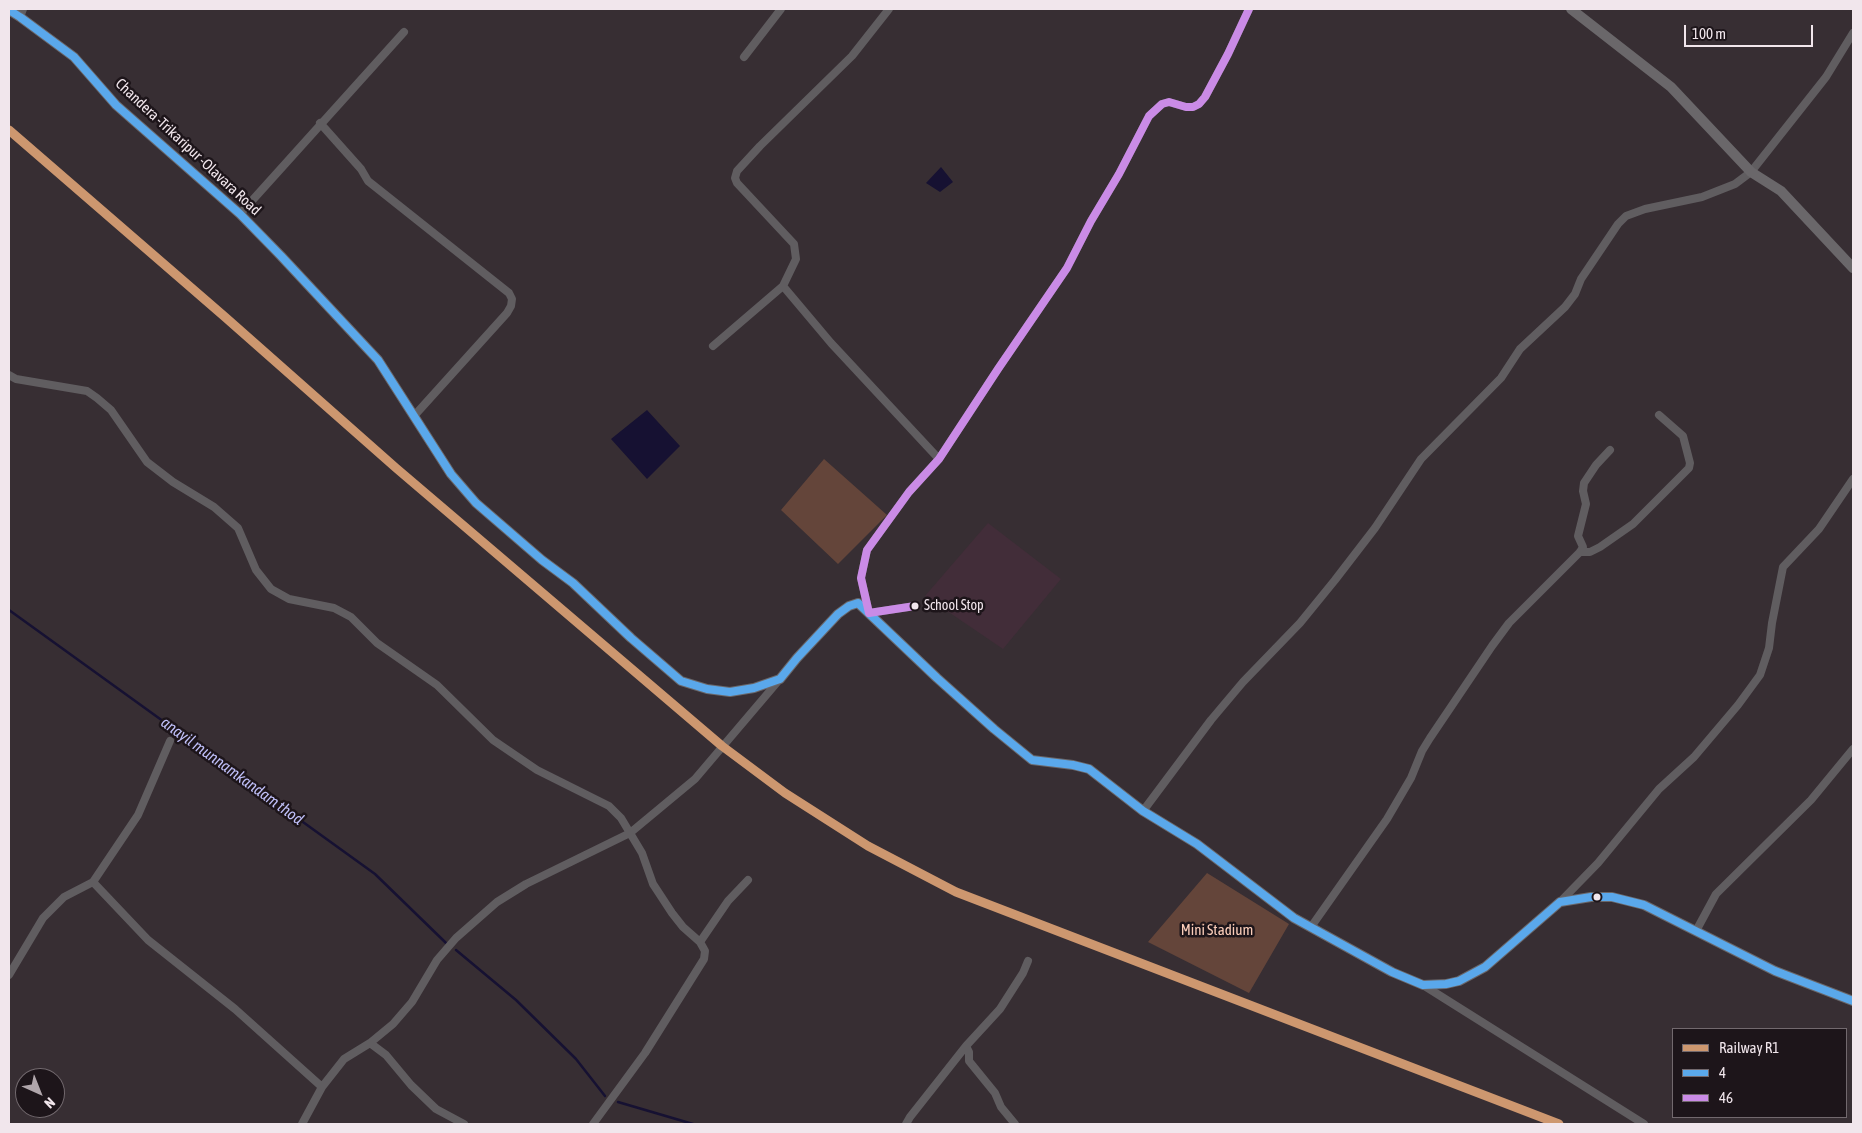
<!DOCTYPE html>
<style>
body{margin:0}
#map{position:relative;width:1862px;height:1133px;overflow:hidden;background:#372e33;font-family:"Asap Condensed",sans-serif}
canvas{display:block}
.frame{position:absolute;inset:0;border:10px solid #f1e6ec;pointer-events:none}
.legend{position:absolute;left:1672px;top:1028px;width:175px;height:90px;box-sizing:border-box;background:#1d151a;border:1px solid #72696e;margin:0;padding:6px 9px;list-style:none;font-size:15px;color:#f1e6ec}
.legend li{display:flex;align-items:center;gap:10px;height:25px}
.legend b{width:25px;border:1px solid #72696e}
.north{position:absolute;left:15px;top:1068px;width:50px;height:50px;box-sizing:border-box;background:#1d151a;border:1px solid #72696e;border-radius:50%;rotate:136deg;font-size:14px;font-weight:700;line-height:20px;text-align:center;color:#f1e6ec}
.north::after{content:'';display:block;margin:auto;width:18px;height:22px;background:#b0a6ab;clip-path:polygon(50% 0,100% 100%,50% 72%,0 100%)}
.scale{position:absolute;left:1684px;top:25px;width:129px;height:22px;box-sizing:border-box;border:2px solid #f1e6ec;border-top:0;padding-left:6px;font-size:15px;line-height:18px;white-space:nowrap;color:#f1e6ec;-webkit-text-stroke:4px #1d151a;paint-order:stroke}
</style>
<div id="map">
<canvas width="1862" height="1133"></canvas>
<div class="frame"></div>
<ul class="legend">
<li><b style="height:6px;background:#cd976f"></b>Railway R1</li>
<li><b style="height:6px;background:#5aa8eb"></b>4</li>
<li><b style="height:6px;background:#ca8be6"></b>46</li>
</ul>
<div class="north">N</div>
<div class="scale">100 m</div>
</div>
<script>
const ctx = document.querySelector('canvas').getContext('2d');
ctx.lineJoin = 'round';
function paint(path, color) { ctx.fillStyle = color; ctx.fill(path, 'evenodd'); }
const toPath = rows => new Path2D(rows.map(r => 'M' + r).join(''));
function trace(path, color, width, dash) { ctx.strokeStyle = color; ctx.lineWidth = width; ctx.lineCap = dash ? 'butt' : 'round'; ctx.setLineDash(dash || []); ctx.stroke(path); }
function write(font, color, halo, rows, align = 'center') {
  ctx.font = font + ' "Asap Condensed",sans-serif'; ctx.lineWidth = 5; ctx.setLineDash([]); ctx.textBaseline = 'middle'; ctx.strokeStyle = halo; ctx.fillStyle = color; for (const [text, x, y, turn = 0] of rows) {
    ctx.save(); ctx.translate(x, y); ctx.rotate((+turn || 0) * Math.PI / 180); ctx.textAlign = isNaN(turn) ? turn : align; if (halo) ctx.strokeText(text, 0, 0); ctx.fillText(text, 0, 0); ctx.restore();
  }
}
paint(toPath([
 [988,523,1061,579,1003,649,925,596]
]), '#422d39');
paint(toPath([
 [824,459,887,515,838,564,781,510],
 [1207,873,1289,924,1249,993,1148,942]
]), '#64453a');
paint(toPath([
 [941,167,953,182,940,192,926,183],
 [647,410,680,446,647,479,611,439]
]), '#161132');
trace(toPath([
 [9,610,375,874,446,943],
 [456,950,516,1000,576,1059,605,1096],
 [618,1102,693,1124]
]), '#161132', 2.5);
trace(toPath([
 [20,17,23,9],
 [744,57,781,9],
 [320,123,361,169,368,181,509,293,512,299,511,306,507,313,414,416],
 [240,214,404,32],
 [783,286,831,343,939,459],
 [713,346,783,286,796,259,794,244,737,183,735,178,737,171,760,146,852,56,889,9],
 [9,375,16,379,87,391,97,398,111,410,147,462,173,482,214,507,238,528,256,570,271,589,289,599,334,608,351,617,377,643,437,685,493,740,537,770,609,806,621,818,630,833,526,884,497,902,456,938,437,960,412,1002,393,1024,370,1043],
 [1580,552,1590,552,1600,547,1633,524,1689,468,1690,463,1683,436,1659,415],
 [915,606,869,613,861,578,867,550,909,492,939,459,998,369,1067,268,1091,221,1119,174,1149,116,1162,104,1169,102,1186,107,1193,107,1199,104,1205,97,1228,54,1249,9],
 [1143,811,1211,720,1243,682,1300,623,1335,580,1375,528,1421,459,1501,378,1520,349,1565,307,1575,294,1581,279,1618,224,1626,216,1645,209,1702,197,1735,184,1751,172,1826,77,1853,33],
 [93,882,148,940,235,1009,322,1087],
 [1560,902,1598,863,1659,789,1694,757,1738,705,1760,675,1769,648,1772,623,1783,567,1819,529,1853,479],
 [1311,927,1387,819,1411,778,1422,751,1430,738,1492,646,1509,623,1580,552,1583,547,1578,536,1586,504,1583,491,1584,483,1596,465,1610,450],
 [1696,931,1716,894,1811,800,1853,749],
 [700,942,728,901,748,880],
 [9,975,43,918,64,897,93,882,138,815,170,741],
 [1423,985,1644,1124],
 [302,1124,322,1087,344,1059,370,1043,386,1055,411,1085,436,1109,464,1124],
 [593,1124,645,1053,704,959,705,951,700,942,683,927,672,913,653,884,642,853,630,833,695,779,780,679],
 [906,1124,910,1117,966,1046],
 [1015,1124,1001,1107,995,1093,969,1061,969,1052,966,1046,1000,1009,1023,973,1028,961]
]), '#605d60', 8);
trace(toPath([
 [1571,9,1671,87,1751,172,1781,191,1853,268],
 [9,10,20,17,74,57,116,105,240,214,281,256,378,360,451,474,476,503,542,560,573,583,631,638,681,681,707,689,730,692,754,688,780,679,797,658,838,614,849,606,858,603,937,678,994,729,1032,760,1073,765,1089,769,1143,811,1197,844,1294,918,1392,972,1423,985,1446,984,1459,981,1485,967,1560,902,1591,897,1612,897,1644,905,1775,971,1853,1001]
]), '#6a676a', 10);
trace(toPath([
 [9,10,20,17,74,57,116,105,240,214,281,256,378,360,451,474,476,503,542,560,573,583,631,638,681,681,707,689,730,692,754,688,780,679,797,658,838,614,849,606,858,603,937,678,994,729,1032,760,1073,765,1089,769,1143,811,1197,844,1294,918,1392,972,1423,985,1446,984,1459,981,1485,967,1560,902,1591,897,1612,897,1644,905,1775,971,1853,1001]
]), '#5aa8eb', 8);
trace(toPath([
 [915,606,869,613,861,578,867,550,909,492,939,459,998,369,1067,268,1091,221,1119,174,1149,116,1162,104,1169,102,1186,107,1193,107,1199,104,1205,97,1228,54,1249,9]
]), '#ca8be6', 8);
trace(toPath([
 [9,130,225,317,396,468,722,746,785,793,868,846,956,892,1559,1124]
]), '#cd976f', 9);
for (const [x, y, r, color] of [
 [915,606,4.5,"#f1e6ec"],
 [1597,897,4.5,"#f1e6ec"]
]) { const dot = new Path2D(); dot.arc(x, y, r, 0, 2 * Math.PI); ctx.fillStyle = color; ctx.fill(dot); trace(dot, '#1d151a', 2); }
write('14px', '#f1e6ec', '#1d151a', [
 ["School Stop",924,606]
], 'left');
write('15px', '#f1e6ec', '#1d151a', [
 ["Chandera -Trikaripur -Olavara Road",188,147,43]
]);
write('15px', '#fcceba', '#1d151a', [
 ["Mini Stadium",1217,930]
]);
write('italic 16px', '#bfbff8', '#1d151a', [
 ["anayil munnamkandam thod",232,771,36]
]);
</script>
